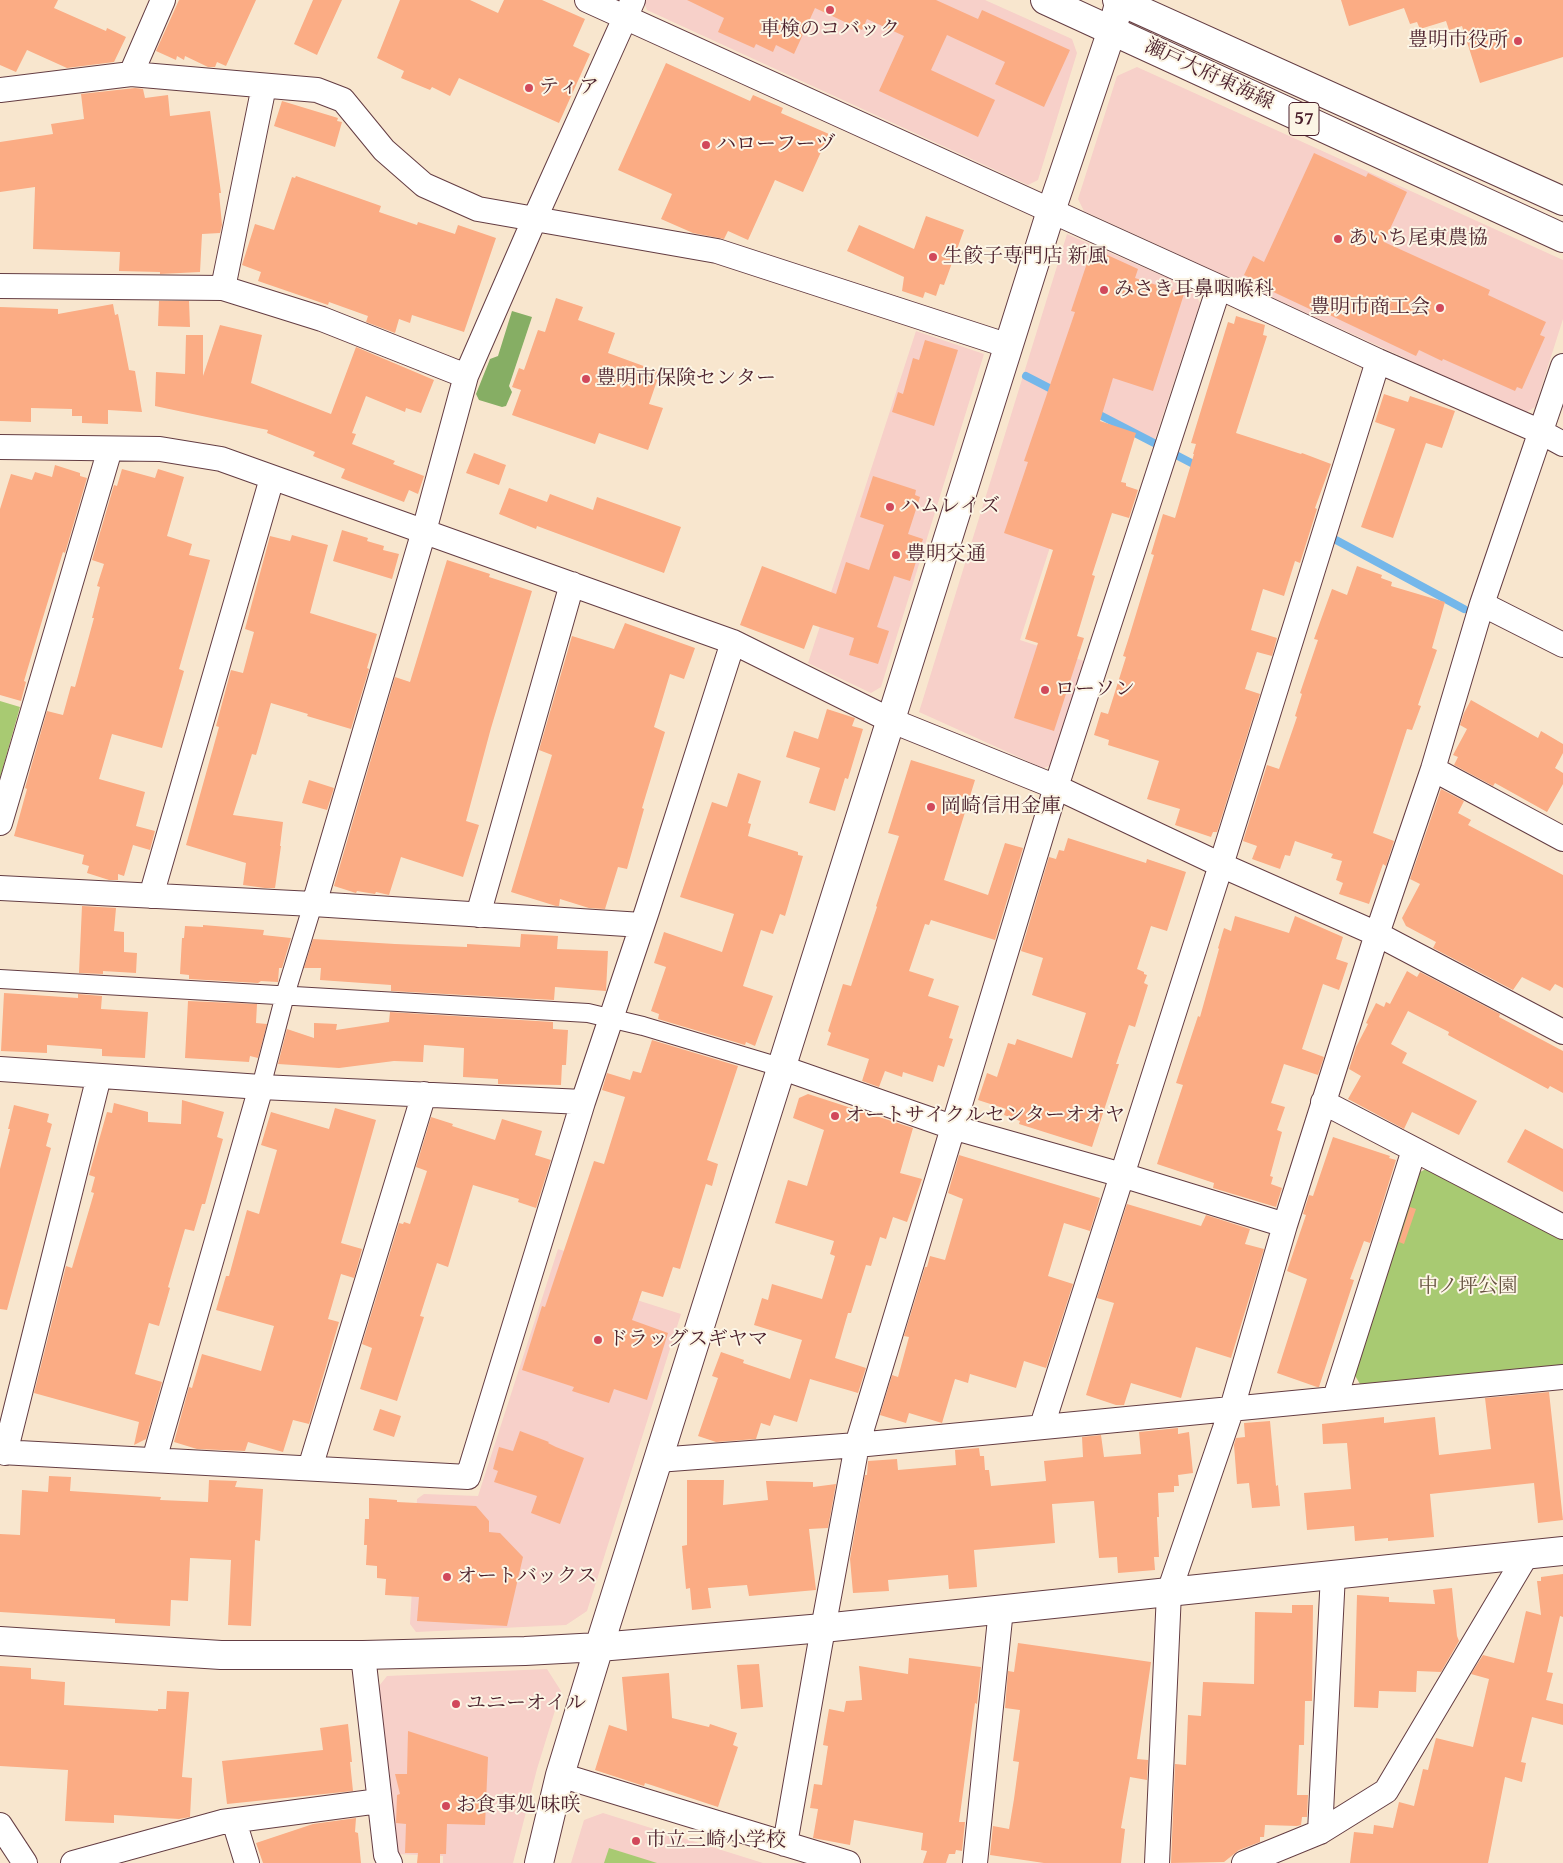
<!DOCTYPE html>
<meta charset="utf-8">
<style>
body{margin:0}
canvas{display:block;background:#f8e6ce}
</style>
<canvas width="1563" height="1863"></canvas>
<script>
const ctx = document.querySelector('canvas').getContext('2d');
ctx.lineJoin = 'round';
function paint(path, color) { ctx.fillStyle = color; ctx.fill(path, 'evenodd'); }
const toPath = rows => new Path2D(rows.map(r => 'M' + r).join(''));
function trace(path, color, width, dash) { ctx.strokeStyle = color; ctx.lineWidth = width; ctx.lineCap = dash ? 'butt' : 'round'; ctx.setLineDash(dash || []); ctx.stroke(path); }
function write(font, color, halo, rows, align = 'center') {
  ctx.font = font + ' "Gentium Book Plus","Noto Serif JP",serif'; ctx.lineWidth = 4; ctx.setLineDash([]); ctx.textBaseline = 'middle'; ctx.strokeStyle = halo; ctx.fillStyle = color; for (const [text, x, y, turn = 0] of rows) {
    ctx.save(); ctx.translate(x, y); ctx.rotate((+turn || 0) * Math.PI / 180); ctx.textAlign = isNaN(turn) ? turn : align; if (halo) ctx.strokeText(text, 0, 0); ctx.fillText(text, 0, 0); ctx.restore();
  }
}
paint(toPath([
 [645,0,985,0,1072,39,1077,53,1038,180,1028,185,647,10,644,2],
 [1137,67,1563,260,1563,319,1535,407,1525,413,1084,211,1078,199,1117,76],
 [1067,234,1193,289,1200,303,1154,442,1094,411,1020,640,1087,662,1053,765,1043,768,919,712],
 [916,331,984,354,881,687,871,693,808,663],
 [558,1249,609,1265,602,1289,681,1314,587,1611,566,1625,416,1632,410,1624,417,1499,424,1494,478,1496],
 [547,1669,561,1691,537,1769,513,1863,443,1863,443,1856,396,1854,379,1686,387,1676],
 [603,1813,763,1863,571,1863,584,1820]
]), '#f7d0c9');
paint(toPath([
 [0,701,20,707,0,778],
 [1428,1168,1563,1240,1563,1365,1360,1384,1351,1369,1414,1175],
 [609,1848,657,1863,604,1863]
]), '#a8ca72');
paint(toPath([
 [512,311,532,317,509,386,512,392,506,406,502,407,479,400,476,394,490,359,498,356]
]), '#86ae64');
trace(toPath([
 [1026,376,1057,392],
 [1094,412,1154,443],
 [1176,455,1199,467],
 [1336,540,1464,609]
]), '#74b7ea', 8);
paint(toPath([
 [0,0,58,0,54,8,106,31,107,28,126,37,114,62,67,68,27,50,16,72,0,65],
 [179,0,256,0,226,66,217,62,215,67,208,67,185,56,184,60,177,56,176,60,156,51],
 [313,0,342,0,317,55,294,44],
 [400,0,470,0,498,13,504,0,542,0,585,19,573,46,590,54,559,123,459,78,450,96,432,87,430,90,401,78,404,71,377,58],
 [687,0,936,0,978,19,982,10,1070,50,1044,107,995,84,1005,62,947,35,931,70,995,100,978,137,879,91,904,36,867,19,862,30,815,8,794,54,776,45,773,52,756,44,754,48,718,32,724,18],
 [1341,0,1563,0,1563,57,1480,83,1462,26,1449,30,1446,21,1420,29,1417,22,1410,24,1404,8,1349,26],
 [666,63,750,101,753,95,783,108,781,113,829,134,803,192,775,180,748,240,728,231,724,239,693,233,661,219,672,194,618,170],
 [135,88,143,89,145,98,168,95,170,116,210,111,221,193,219,193,222,225,220,233,202,234,200,272,160,274,160,272,119,271,120,252,33,249,35,187,0,192,0,142,53,134,51,124,84,119,81,94],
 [282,101,338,118,337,121,342,122,335,147,274,126],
 [1314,153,1366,177,1368,173,1407,192,1384,242,1490,290,1488,295,1546,322,1540,335,1545,337,1522,389,1517,387,1515,391,1443,359,1442,361,1419,350,1416,356,1317,309,1316,312,1267,289,1268,286,1244,275,1253,256,1264,262],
 [296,176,381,206,379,212,417,225,418,222,455,234,458,225,496,238,464,332,412,315,410,323,399,319,395,333,366,322,368,316,329,302,328,305,258,281,261,272,242,265,255,224,274,230,292,177,295,178],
 [926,216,964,230,944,285,940,284,936,296,925,292,923,298,902,291,904,277,847,251,859,225,914,249],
 [1092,248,1138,269,1135,278,1184,294,1153,391,1113,378,1100,421,1136,433,1121,482,1126,483,1126,486,1138,490,1129,518,1112,513,1092,575,1095,576,1077,636,1084,638,1054,731,1014,718,1038,643,1025,639,1053,550,1004,533,1028,462,1024,461,1075,312,1071,311],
 [556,298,583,307,578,320,615,333,608,353,660,372,649,404,663,408,648,450,599,433,595,444,512,415,521,390,512,387,519,368,524,370,538,330,545,332],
 [159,301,189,301,190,327,158,326],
 [113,304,115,315,118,314,129,370,135,371,142,412,108,410,108,424,82,423,82,416,72,416,72,409,31,408,31,422,0,421,0,307,58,309,58,314],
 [1236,316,1265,325,1263,335,1267,336,1236,433,1301,454,1302,453,1331,464,1315,508,1317,509,1300,563,1295,561,1284,596,1263,589,1251,630,1277,638,1272,656,1257,652,1245,689,1260,694,1217,832,1213,832,1211,837,1175,825,1180,809,1147,799,1159,761,1108,745,1109,740,1094,735,1101,712,1108,714,1126,657,1123,656,1130,634,1154,555,1151,554,1163,514,1175,518,1194,454,1193,454,1196,444,1191,443,1205,397,1228,322,1234,324],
 [220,325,262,335,251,383,331,414,356,347,434,380,421,413,406,408,405,412,366,396,352,433,356,434,352,444,395,461,393,464,424,476,418,494,409,490,404,502,341,478,345,469,313,456,315,452,267,433,268,430,155,406,156,372,185,374,186,335,203,335,203,376],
 [925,340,958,350,934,426,892,412,898,392,903,394,913,358,919,360],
 [1384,394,1408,402,1410,396,1455,411,1442,448,1426,443,1393,538,1361,527,1395,429,1375,422],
 [474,453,506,465,499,485,466,473],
 [55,465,80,473,80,476,87,478,65,553,63,552,41,624,24,681,26,682,21,701,0,695,0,509,11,474,32,480,35,472,52,477],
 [122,469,155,478,158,469,184,477,167,536,192,544,189,555,210,560,179,669,184,671,162,748,112,734,99,779,145,792,136,826,155,831,150,850,133,845,124,876,118,874,118,880,109,880,87,873,89,866,82,864,84,855,14,836,27,789,25,788,47,711,63,715,71,686,75,687,94,618,92,618,100,587,97,586,104,564,92,560,114,485,117,486],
 [873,476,916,490,915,495,920,497,908,534,923,539,910,581,894,576,877,627,889,631,878,664,849,655,854,638,813,625,804,649,740,625,762,566,836,594,846,562,869,570,884,525,860,517],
 [509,488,547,502,550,494,593,510,597,497,681,527,664,573,537,526,536,529,499,514],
 [342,530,368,538,367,541,384,546,383,550,399,554,392,579,333,561],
 [292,535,328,545,310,613,377,634,367,668,369,669,351,729,307,716,308,714,271,703,256,755,252,754,233,815,283,822,280,846,281,846,275,888,265,888,243,885,246,863,186,845,219,727,216,726,231,670,243,673,254,632,245,629,270,536,290,541],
 [447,560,490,574,489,577,532,591,491,728,466,821,479,825,463,877,401,857,389,895,376,892,375,894,357,891,356,893,334,886,395,677,410,682],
 [1357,566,1382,575,1381,578,1392,582,1391,586,1445,602,1432,648,1437,650,1418,705,1421,706,1412,730,1407,729,1373,833,1394,841,1386,866,1383,864,1369,904,1339,894,1343,883,1336,880,1342,861,1331,858,1333,854,1295,841,1290,856,1285,855,1280,869,1252,859,1257,846,1243,841,1267,765,1279,769,1297,717,1295,716,1302,694,1300,693,1318,640,1314,639,1332,589,1347,595],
 [625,623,695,648,684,679,670,674,654,727,665,732,642,808,644,809,627,869,618,867,605,909,589,908,560,899,559,906,556,906,511,892,552,755,539,750,572,636,614,649],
 [1471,700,1538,738,1541,731,1563,744,1563,753,1555,768,1563,773,1563,784,1547,812,1495,783,1493,786,1454,765,1458,757,1453,755,1467,729,1460,725,1464,713],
 [827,709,855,718,852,726,863,729,848,779,845,778,835,811,809,803,820,768,786,757,794,731,818,739],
 [911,760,975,780,944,880,988,895,1005,843,1023,848,995,940,931,920,929,925,925,924,909,971,934,979,928,996,959,1006,949,1038,953,1039,944,1067,938,1065,933,1082,903,1072,902,1077,885,1071,879,1087,862,1081,869,1059,827,1045,831,1033,828,1031,843,984,851,986,877,907,876,906,899,836,888,833],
 [738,773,761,781,748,823,751,824,748,836,798,852,798,855,803,856,785,916,780,914,773,934,761,930,743,986,773,996,755,1046,746,1042,745,1045,658,1019,659,1014,651,1011,666,967,654,963,664,932,722,952,734,914,680,897,712,802,727,807],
 [309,780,334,788,327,810,302,803],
 [1441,789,1464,801,1458,813,1471,820,1468,825,1563,875,1563,988,1555,984,1550,991,1522,977,1513,990,1433,948,1436,942,1406,926,1402,918,1420,884,1410,879],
 [1068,838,1146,863,1147,859,1186,872,1167,931,1151,926,1137,969,1144,972,1144,974,1147,975,1144,983,1148,985,1135,1027,1129,1025,1116,1064,1119,1064,1092,1147,1019,1124,1020,1121,1004,1115,1006,1109,978,1100,987,1073,997,1077,1008,1043,1015,1045,1017,1039,1072,1058,1086,1013,1032,995,1043,958,1021,951,1049,857,1056,859,1059,850,1064,851],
 [82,906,116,908,114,931,124,932,124,952,137,953,136,973,103,971,103,974,79,973],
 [1235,916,1289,933,1295,916,1343,937,1336,959,1348,963,1339,990,1323,984,1302,1049,1324,1057,1318,1075,1284,1064,1271,1103,1285,1107,1277,1130,1282,1132,1270,1176,1273,1177,1271,1184,1282,1188,1276,1207,1213,1188,1214,1183,1157,1164,1183,1085,1176,1083,1198,1016,1200,1017,1219,949,1218,948,1224,928,1231,931],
 [203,925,264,930,263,935,291,938,282,968,279,968,278,982,261,981,258,983,189,979,189,975,180,974,182,938,184,938,185,926,203,927],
 [521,934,558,936,557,949,608,951,606,991,555,987,554,1000,391,991,391,985,320,980,321,968,304,968,313,939,395,944,467,947,467,944,520,947],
 [1407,971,1417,977,1420,972,1500,1014,1499,1017,1563,1051,1563,1093,1550,1086,1548,1089,1448,1035,1449,1032,1408,1011,1391,1044,1407,1053,1402,1063,1477,1101,1459,1135,1412,1112,1404,1129,1348,1099,1361,1076,1349,1069,1356,1047,1368,1024,1366,1023,1376,1003,1384,1007,1386,1002,1390,1004],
 [4,993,78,998,78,994,102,996,101,1009,148,1012,145,1058,102,1056,102,1049,47,1045,47,1053,1,1051],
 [188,1001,257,1004,256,1023,267,1024,258,1058,250,1056,249,1062,185,1058],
 [390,1012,553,1022,553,1029,568,1030,566,1065,562,1065,561,1085,498,1084,498,1079,463,1077,464,1048,424,1045,423,1062,394,1061,339,1068,278,1064,287,1029,314,1038,314,1023,337,1024,336,1030,389,1022],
 [652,1040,738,1066,707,1160,718,1164,712,1186,706,1184,680,1269,673,1267,663,1297,642,1291,632,1320,668,1333,647,1400,614,1389,609,1403,572,1391,574,1387,522,1370,542,1306,545,1307,594,1161,604,1164,625,1097,602,1090,607,1073,630,1080,633,1071,641,1073],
 [808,1094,913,1128,900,1173,922,1179,907,1222,893,1217,886,1239,880,1237,871,1266,866,1265,851,1313,848,1313,835,1358,866,1368,858,1393,810,1379,797,1422,774,1415,770,1426,761,1423,756,1439,716,1442,698,1436,718,1378,712,1376,721,1352,744,1360,743,1363,790,1379,802,1340,754,1325,762,1298,768,1300,772,1284,822,1299,835,1256,830,1254,834,1241,775,1223,788,1180,807,1186,824,1130,793,1118,799,1098],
 [182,1100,224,1112,217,1137,223,1139,205,1204,202,1204,194,1231,185,1229,168,1287,170,1288,159,1326,149,1323,135,1374,162,1382,146,1439,134,1445,139,1422,34,1393,66,1266,72,1268,94,1193,91,1192,95,1177,89,1175,107,1112,112,1113,114,1103,148,1112,148,1122,181,1124],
 [14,1105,49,1114,47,1122,52,1124,46,1146,51,1148,7,1310,0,1309,0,1169,10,1129,8,1129],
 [335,1108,376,1120,341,1243,362,1249,354,1278,341,1274,328,1319,339,1322,309,1424,293,1420,283,1452,248,1442,245,1451,197,1449,174,1442,189,1387,192,1388,202,1354,261,1371,274,1326,216,1310,226,1276,229,1276,247,1210,259,1214,277,1150,261,1145,271,1112,329,1129],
 [431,1117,453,1124,452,1126,495,1140,502,1119,542,1131,535,1155,551,1160,536,1208,518,1202,519,1199,473,1185,448,1267,437,1263,420,1316,424,1317,397,1401,360,1389,372,1348,362,1344,399,1223,403,1224,404,1222,410,1224,427,1171,416,1167],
 [1525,1129,1563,1149,1563,1192,1507,1162],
 [1333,1137,1390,1156,1389,1158,1396,1160,1370,1243,1364,1241,1350,1279,1354,1280,1319,1387,1317,1387,1277,1373,1307,1279,1287,1271,1306,1215,1303,1214,1309,1195,1313,1196],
 [959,1155,1100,1198,1090,1231,1064,1223,1048,1276,1073,1284,1046,1368,1024,1361,1016,1388,970,1374,968,1383,955,1379,942,1423,909,1413,906,1423,880,1415,892,1375,898,1377,909,1337,904,1336,925,1267,927,1267,930,1256,945,1260,963,1199,948,1193],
 [1127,1204,1201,1226,1206,1215,1250,1229,1245,1244,1264,1249,1231,1358,1196,1347,1181,1398,1131,1383,1124,1405,1116,1405,1086,1395,1114,1303,1097,1298],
 [1410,1207,1416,1209,1404,1244,1399,1242],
 [1549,1392,1563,1520,1538,1523,1534,1483,1430,1494,1434,1537,1388,1541,1388,1538,1355,1541,1354,1526,1307,1530,1304,1493,1351,1489,1347,1443,1323,1444,1322,1424,1384,1417,1384,1423,1435,1417,1439,1455,1491,1449,1485,1398],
 [380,1409,401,1416,394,1437,373,1430],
 [1270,1421,1276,1486,1278,1485,1280,1506,1252,1508,1249,1483,1237,1484,1234,1445,1236,1438,1245,1437,1244,1423],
 [1178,1428,1178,1434,1189,1432,1193,1473,1178,1475,1179,1486,1174,1486,1174,1492,1158,1493,1159,1517,1157,1517,1159,1557,1154,1557,1155,1570,1118,1573,1117,1557,1099,1558,1094,1501,1052,1504,1055,1543,974,1550,977,1587,949,1589,948,1575,888,1580,889,1591,853,1593,850,1559,865,1475,867,1475,868,1461,897,1459,898,1470,956,1465,955,1450,979,1448,980,1456,984,1456,985,1470,989,1470,991,1486,1046,1481,1044,1461,1083,1457,1082,1437,1101,1435,1104,1457,1141,1454,1139,1432],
 [520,1431,549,1442,548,1443,556,1447,584,1458,560,1524,531,1513,537,1496,494,1482,498,1471,493,1469,499,1447,513,1451],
 [49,1476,71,1477,70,1491,161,1497,160,1500,208,1502,209,1480,237,1481,235,1487,263,1489,260,1541,255,1540,251,1626,228,1625,231,1560,190,1558,188,1601,171,1600,170,1626,115,1623,115,1619,0,1612,0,1534,20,1535,22,1490,48,1492],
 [687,1480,724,1480,723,1505,768,1500,766,1481,813,1482,813,1487,836,1484,828,1528,809,1529,816,1590,749,1596,747,1585,708,1588,711,1608,692,1610,690,1588,686,1589,682,1546,687,1545],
 [369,1498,397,1500,397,1502,476,1506,489,1521,489,1532,500,1533,523,1557,507,1626,417,1621,419,1597,385,1595,386,1579,377,1578,377,1566,366,1565,367,1545,364,1545,365,1519,369,1519],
 [1563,1574,1563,1617,1560,1616,1547,1672,1553,1673,1546,1700,1563,1704,1563,1725,1532,1717,1521,1762,1526,1763,1522,1782,1505,1777,1488,1863,1350,1863,1354,1832,1373,1834,1374,1825,1393,1828,1399,1802,1414,1806,1423,1769,1428,1770,1436,1738,1473,1747,1489,1679,1471,1674,1483,1655,1514,1663,1526,1611,1541,1615,1537,1581,1541,1581,1541,1577],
 [1452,1588,1457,1636,1459,1641,1441,1672,1417,1671,1416,1692,1379,1691,1378,1708,1354,1707,1357,1595,1389,1597,1389,1602,1435,1604,1433,1590],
 [1292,1605,1313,1605,1312,1701,1305,1701,1304,1745,1299,1745,1297,1795,1308,1795,1307,1817,1302,1817,1301,1825,1297,1826,1265,1825,1264,1837,1260,1837,1260,1842,1239,1850,1224,1862,1171,1863,1175,1764,1186,1765,1188,1715,1201,1716,1203,1682,1254,1684,1255,1612,1292,1613],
 [1018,1643,1151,1662,1137,1759,1148,1760,1147,1780,1130,1777,1121,1828,1125,1829,1121,1863,1044,1863,990,1855,993,1826,1009,1829,1014,1799,1019,1762,1013,1761,1020,1710,1005,1708,1008,1671,1014,1672],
 [909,1658,981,1667,977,1704,975,1703,959,1822,965,1822,962,1851,956,1850,955,1854,949,1854,946,1863,923,1863,927,1851,921,1850,923,1833,854,1820,850,1845,813,1838,818,1809,810,1808,814,1784,822,1785,828,1746,823,1745,829,1709,844,1712,846,1701,862,1700,859,1666,908,1674],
 [759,1664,763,1707,741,1709,737,1665],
 [0,1666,31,1668,31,1679,65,1682,64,1705,158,1711,158,1709,166,1709,167,1691,189,1692,182,1777,192,1778,190,1817,179,1819,114,1815,114,1823,65,1821,68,1770,0,1766],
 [669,1673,672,1718,709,1727,710,1724,737,1733,733,1745,738,1747,718,1807,645,1783,644,1786,595,1770,609,1725,627,1731,622,1677],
 [348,1724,352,1762,350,1762,353,1791,227,1804,222,1761,323,1750,320,1728],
 [408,1731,488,1757,485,1825,447,1824,446,1854,440,1854,440,1863,417,1863,418,1853,405,1853,406,1824,396,1823,397,1795,400,1794,395,1774,407,1774],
 [356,1818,355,1832,358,1833,361,1863,263,1863,256,1843,313,1824]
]), '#fbac84');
const pedestrian = toPath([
 [0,979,588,1013,643,1026,780,1067],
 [261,1087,285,995,313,904]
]);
const minor = toPath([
 [587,0,1219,287,1378,361,1541,432,1563,444],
 [131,74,163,0],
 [0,90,131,74,317,90,343,100,384,150,424,185,478,209,717,251,1009,346],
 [0,286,223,288,322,319,466,376],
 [223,288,264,86],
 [0,447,160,449,221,459,733,642,890,720,1056,787,1221,865,1377,934,1563,1032],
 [1482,604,1563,645],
 [1433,769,1563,839],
 [0,823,110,449],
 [0,888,313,904,642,925],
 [151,896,272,478],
 [314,904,424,531,466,376,535,218,633,0],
 [478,915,572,584],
 [780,1067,952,1127,1122,1175,1285,1225],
 [0,1069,261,1087,583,1102],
 [1323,1102,1563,1227],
 [1335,1398,1414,1150],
 [1042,1426,1221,865,1378,361],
 [0,1452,468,1477,583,1102,647,911,733,642],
 [5,1453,99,1076],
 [154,1460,261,1087],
 [657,1460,857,1445,1563,1377],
 [310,1468,424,1094],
 [363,1655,386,1855,390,1863],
 [560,1775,848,1863],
 [234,1821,247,1863],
 [0,1825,25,1863],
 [1320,1832,1333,1574],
 [785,1844,820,1645,857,1445,1056,787,1219,287],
 [73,1863,222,1822,379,1801],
 [975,1863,1001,1609],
 [1157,1863,1169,1592,1232,1408,1285,1225,1377,934,1433,769,1482,604,1563,366],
 [1244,1863,1320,1832,1386,1791,1527,1554]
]);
const tertiary = toPath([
 [0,1641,221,1655,363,1655,525,1651,599,1647,823,1628,1563,1551],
 [539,1863,560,1775,599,1647,1051,211,1112,30,1120,0]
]);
const primary = toPath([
 [1045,0,1563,238],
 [1117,0,1563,201]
]);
trace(pedestrian, '#643d43', 20);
trace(minor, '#643d43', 26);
trace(tertiary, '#643d43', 30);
trace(primary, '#643d43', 30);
trace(pedestrian, '#fff', 18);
trace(minor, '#fff', 24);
trace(tertiary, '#fff', 28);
trace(primary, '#fff', 28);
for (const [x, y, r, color] of [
 [830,10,5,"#d1495b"],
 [1518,41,5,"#d1495b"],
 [529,88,5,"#d1495b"],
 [706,145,5,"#d1495b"],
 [1338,239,5,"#d1495b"],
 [933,257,5,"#d1495b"],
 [1104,290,5,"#d1495b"],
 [1440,308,5,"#d1495b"],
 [586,379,5,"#d1495b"],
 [890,507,5,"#d1495b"],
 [896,555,5,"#d1495b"],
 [1045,690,5,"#d1495b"],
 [931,807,5,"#d1495b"],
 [835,1116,5,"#d1495b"],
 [598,1340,5,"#d1495b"],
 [447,1577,5,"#d1495b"],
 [456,1704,5,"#d1495b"],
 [446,1806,5,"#d1495b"],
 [636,1841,5,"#d1495b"]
]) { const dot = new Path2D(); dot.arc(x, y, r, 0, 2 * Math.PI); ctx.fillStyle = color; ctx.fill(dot); trace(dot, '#fcf5e5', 2); }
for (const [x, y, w] of [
 [1304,119,30]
]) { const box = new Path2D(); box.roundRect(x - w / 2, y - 16.5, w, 33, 4); ctx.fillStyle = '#fcf5e5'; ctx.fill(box); trace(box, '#4a1f2b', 1); }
write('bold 19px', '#4a1f2b', null, [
 ["57",1304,119]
]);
write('20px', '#4a1f2b', '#fcf5e5', [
 ["車検のコバック",830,30,"center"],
 ["豊明市役所",1508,41,"right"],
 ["ティア",539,88],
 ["ハローフーヅ",716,145],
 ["あいち尾東農協",1348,239],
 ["生餃子専門店 新風",943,257],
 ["みさき耳鼻咽喉科",1114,290],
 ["豊明市商工会",1430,308,"right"],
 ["豊明市保険センター",596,379],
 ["ハムレイズ",900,507],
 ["豊明交通",906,555],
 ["ローソン",1055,690],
 ["岡崎信用金庫",941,807],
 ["オートサイクルセンターオオヤ",845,1116],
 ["ドラッグスギヤマ",608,1340],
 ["オートバックス",457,1577],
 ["ユニーオイル",466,1704],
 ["お食事処 味咲",456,1806],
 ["市立三崎小学校",646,1841]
], 'left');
write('20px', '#4a1f2b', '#fcf5e5', [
 ["瀬戸大府東海線",1209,75,25]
]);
write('20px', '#665240', '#fcf5e5', [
 ["中ノ坪公園",1468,1287]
]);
</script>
